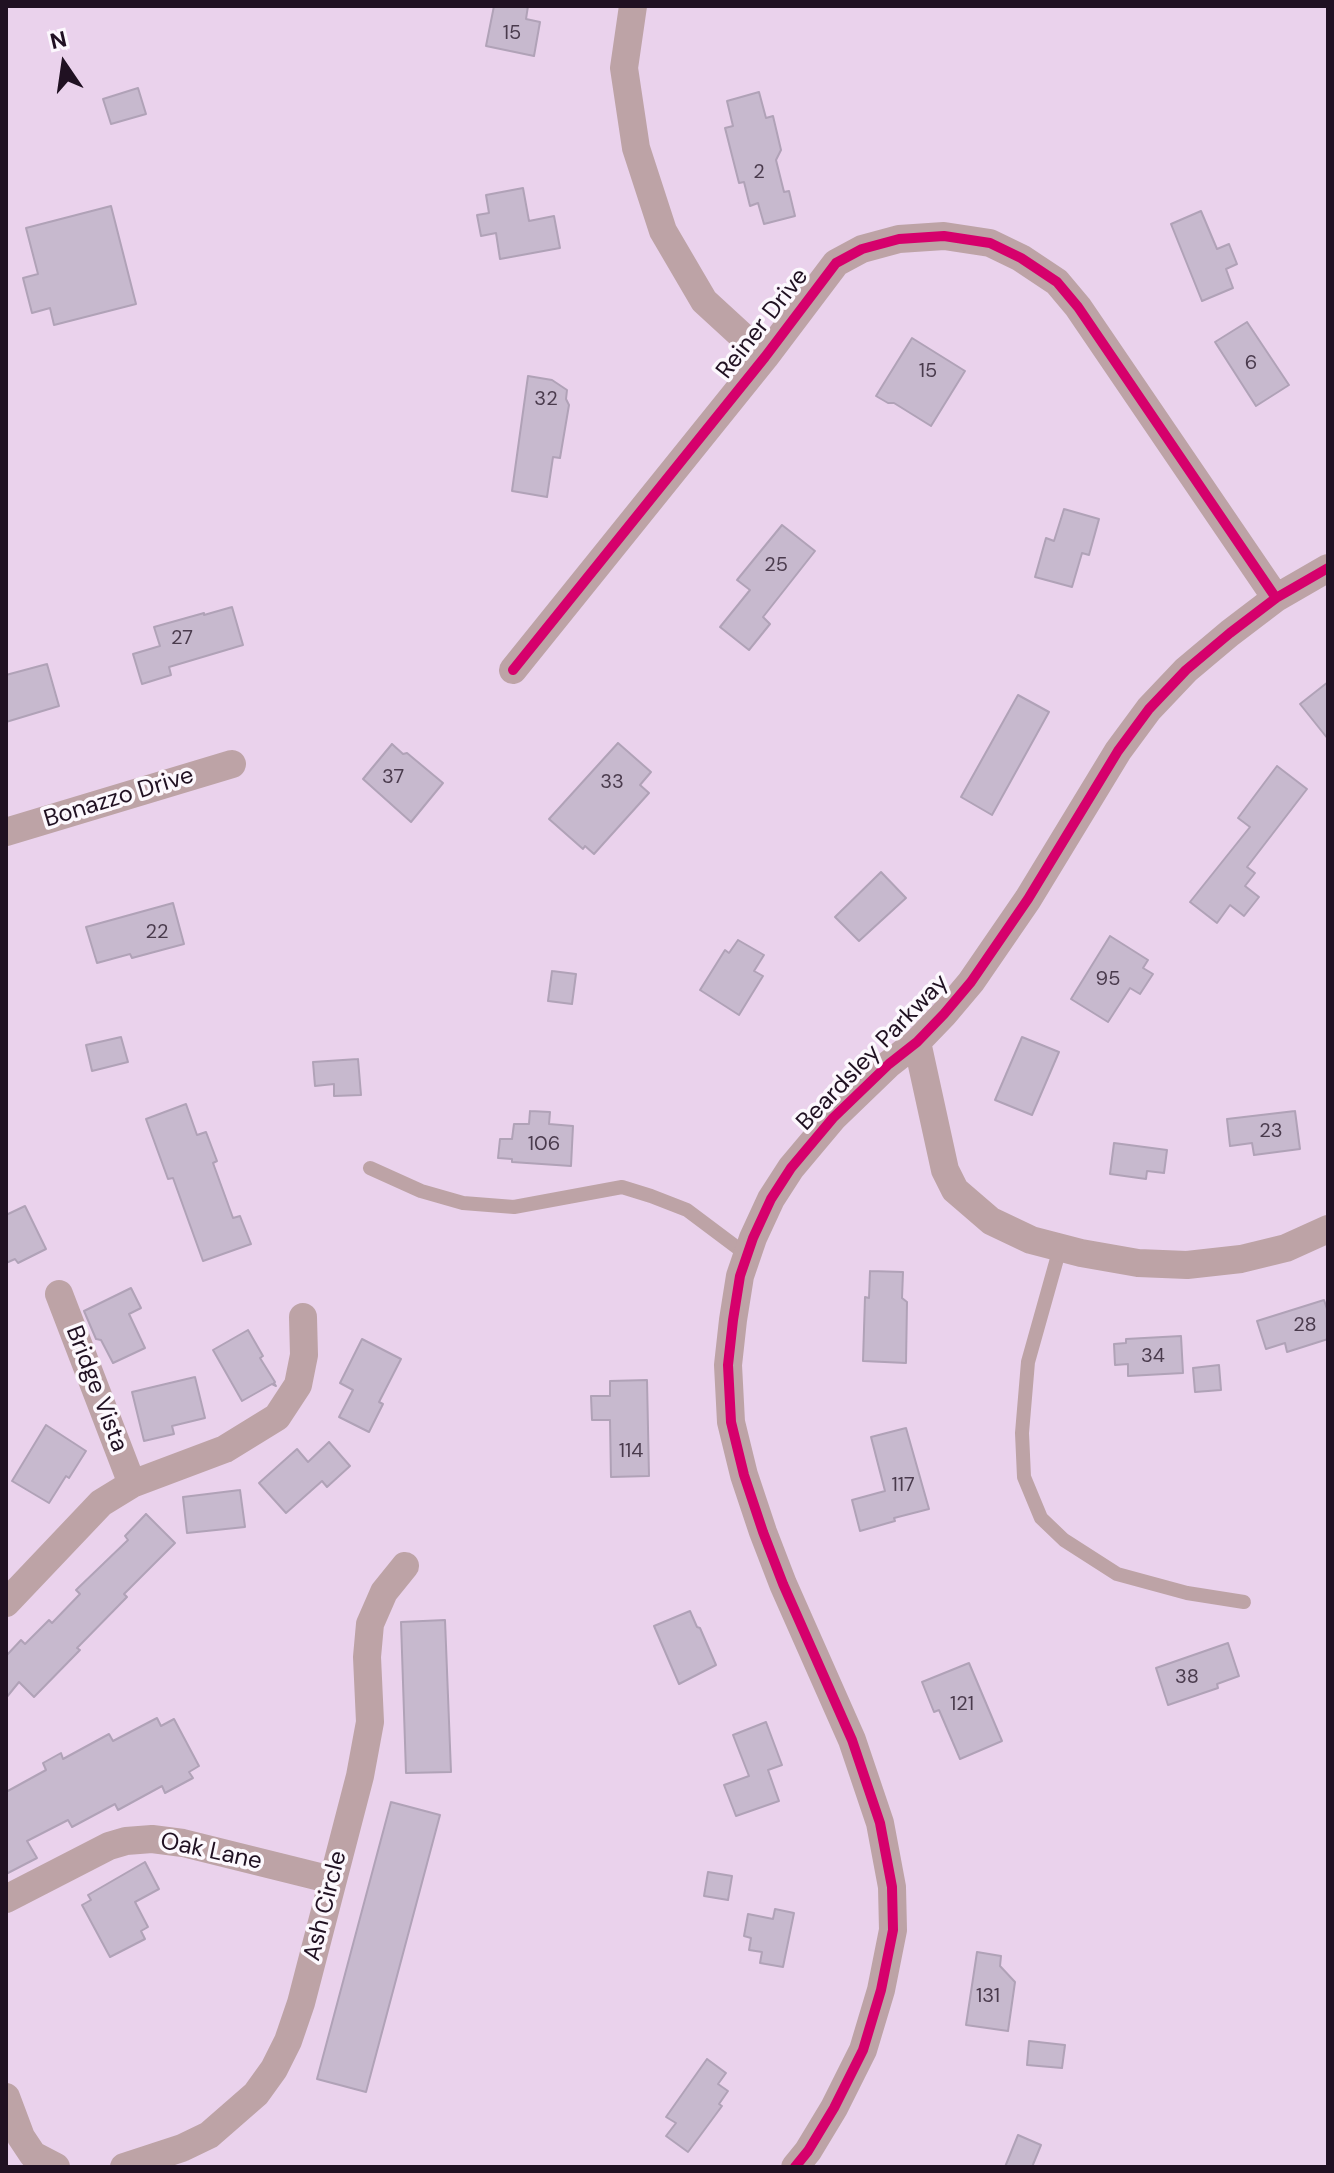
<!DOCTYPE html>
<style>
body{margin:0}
#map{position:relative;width:1334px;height:2173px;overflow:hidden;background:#ead2ec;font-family:"DM Sans",sans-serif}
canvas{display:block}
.frame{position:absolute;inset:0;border:8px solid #201122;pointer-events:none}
.north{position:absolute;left:24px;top:24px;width:80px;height:80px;-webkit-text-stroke:6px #fcf8fd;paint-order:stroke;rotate:347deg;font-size:22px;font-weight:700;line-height:32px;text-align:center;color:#201122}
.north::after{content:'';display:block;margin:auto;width:28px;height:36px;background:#201122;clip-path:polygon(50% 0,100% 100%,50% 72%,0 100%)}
</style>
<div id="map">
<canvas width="1334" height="2173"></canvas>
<div class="frame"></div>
<div class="north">N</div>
</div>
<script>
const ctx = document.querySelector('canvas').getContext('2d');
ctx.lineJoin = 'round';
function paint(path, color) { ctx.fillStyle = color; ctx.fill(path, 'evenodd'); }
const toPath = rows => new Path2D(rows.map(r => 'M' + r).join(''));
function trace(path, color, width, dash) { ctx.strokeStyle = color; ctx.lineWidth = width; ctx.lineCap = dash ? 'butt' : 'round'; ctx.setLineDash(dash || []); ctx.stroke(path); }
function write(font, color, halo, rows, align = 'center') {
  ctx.font = font + ' "DM Sans",sans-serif'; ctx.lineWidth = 7; ctx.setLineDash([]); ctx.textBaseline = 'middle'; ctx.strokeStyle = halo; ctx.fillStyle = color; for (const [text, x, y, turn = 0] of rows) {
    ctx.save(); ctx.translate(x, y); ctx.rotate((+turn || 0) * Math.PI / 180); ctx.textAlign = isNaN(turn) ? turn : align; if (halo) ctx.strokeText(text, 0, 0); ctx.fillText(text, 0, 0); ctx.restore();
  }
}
const building = toPath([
 [494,6,528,6,526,19,540,22,534,56,486,46,494,6],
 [138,88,146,114,111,124,103,99,138,88],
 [759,92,766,118,773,116,781,150,776,160,784,192,789,191,795,216,764,224,758,203,750,206,744,182,739,183,725,128,733,126,727,101,759,92],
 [523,188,529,221,554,216,560,248,500,259,496,233,481,236,477,215,489,213,486,195,523,188],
 [111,206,136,304,54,325,50,308,32,313,23,278,38,274,26,228,111,206],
 [1201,211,1217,249,1229,244,1237,264,1226,269,1233,288,1202,301,1171,224,1201,211],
 [1247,322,1289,385,1256,406,1215,342,1247,322],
 [912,338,965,371,931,426,894,403,888,403,876,396,912,338],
 [528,376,552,380,567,390,566,399,569,405,560,458,553,457,547,497,512,491,528,376],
 [1064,509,1099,519,1089,555,1082,553,1072,587,1035,577,1046,538,1054,541,1064,509],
 [782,525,815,551,763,617,770,624,749,650,720,627,750,590,737,580,782,525],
 [232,607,243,645,169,667,171,675,142,684,133,654,160,646,154,627,204,613,204,615,232,607],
 [47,664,59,706,6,722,6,675,47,664],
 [1328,682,1328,739,1300,704,1328,682],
 [1018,695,1049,712,992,815,961,797,1018,695],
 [618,743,651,772,640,785,649,793,594,854,585,846,583,849,549,819,618,743],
 [392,744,403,754,407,753,443,783,411,822,363,779,392,744],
 [1277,766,1307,789,1247,867,1255,873,1245,886,1259,897,1244,916,1230,905,1217,923,1190,902,1250,827,1238,818,1277,766],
 [881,872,906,898,859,941,835,917,881,872],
 [173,903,184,944,132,958,130,954,97,963,86,927,173,903],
 [1110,936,1148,960,1143,968,1153,974,1140,994,1130,988,1108,1022,1071,999,1110,936],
 [738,940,764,955,754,971,763,976,739,1015,700,990,725,950,729,953,738,940],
 [552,971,576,974,572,1004,548,1001,552,971],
 [121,1037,128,1062,92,1071,86,1045,121,1037],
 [1022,1037,1059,1052,1032,1115,995,1100,1022,1037],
 [358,1059,361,1095,334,1096,334,1084,315,1086,313,1062,358,1059],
 [186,1104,197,1135,206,1132,217,1161,213,1163,233,1218,240,1216,251,1244,203,1261,173,1178,168,1179,146,1119,186,1104],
 [530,1111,550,1112,549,1124,573,1126,571,1166,512,1162,512,1159,498,1158,500,1139,512,1139,514,1124,529,1124,530,1111],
 [1295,1111,1300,1149,1254,1155,1252,1143,1230,1146,1227,1119,1295,1111],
 [1114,1143,1167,1150,1164,1173,1147,1171,1146,1179,1110,1174,1114,1143],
 [25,1206,46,1249,18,1263,15,1259,6,1263,6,1215,25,1206],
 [870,1271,903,1272,902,1298,907,1302,906,1363,863,1361,865,1297,869,1298,870,1271],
 [131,1288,141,1308,129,1314,145,1348,113,1363,101,1340,96,1339,84,1311,131,1288],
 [1324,1300,1328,1312,1328,1339,1287,1352,1285,1343,1266,1349,1257,1321,1324,1300],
 [248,1330,263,1356,260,1358,275,1382,274,1383,276,1386,272,1384,242,1401,213,1350,248,1330],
 [1181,1336,1183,1373,1128,1376,1128,1364,1115,1365,1114,1344,1126,1343,1126,1339,1181,1336],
 [362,1339,401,1359,379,1402,383,1404,369,1432,339,1417,353,1390,340,1383,362,1339],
 [1219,1365,1221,1390,1195,1392,1193,1368,1219,1365],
 [195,1377,205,1418,172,1426,174,1434,144,1441,132,1392,195,1377],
 [647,1380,649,1476,611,1477,610,1420,592,1420,591,1396,610,1396,610,1381,647,1380],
 [46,1425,86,1451,69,1478,66,1476,49,1503,12,1481,46,1425],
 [906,1428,929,1509,894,1518,895,1521,860,1531,852,1500,885,1491,871,1437,906,1428],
 [329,1442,350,1466,327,1487,322,1481,286,1513,259,1483,297,1449,308,1462,329,1442],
 [240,1490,245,1527,187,1533,183,1497,240,1490],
 [146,1514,175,1543,124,1594,127,1597,77,1648,80,1650,34,1697,19,1682,6,1698,6,1656,21,1640,25,1644,49,1620,52,1623,80,1594,76,1590,128,1540,125,1536,146,1514],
 [690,1611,697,1627,700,1628,716,1665,679,1684,654,1626,690,1611],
 [445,1620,451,1772,406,1773,401,1622,445,1620],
 [1228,1643,1239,1676,1217,1684,1218,1688,1168,1705,1156,1668,1228,1643],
 [969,1663,1002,1741,960,1759,939,1710,934,1712,922,1682,969,1663],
 [157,1718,161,1726,174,1719,199,1766,189,1772,193,1778,165,1793,162,1786,118,1810,115,1804,72,1827,68,1820,27,1841,37,1858,6,1874,6,1792,46,1770,43,1763,61,1753,63,1759,109,1734,113,1741,157,1718],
 [766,1722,782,1765,768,1770,779,1801,736,1816,724,1785,749,1776,733,1735,766,1722],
 [391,1802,440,1815,366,2092,317,2079,391,1802],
 [145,1862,159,1889,135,1902,148,1927,141,1931,145,1939,110,1957,82,1905,91,1900,88,1895,145,1862],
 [708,1872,732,1876,728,1900,704,1896,708,1872],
 [775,1909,794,1913,783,1967,760,1963,762,1952,749,1950,751,1938,744,1936,748,1914,773,1919,775,1909],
 [977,1952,1001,1956,1000,1966,1015,1982,1008,2031,966,2025,977,1952],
 [1029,2041,1065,2045,1062,2068,1027,2065,1029,2041],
 [707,2059,726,2073,718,2084,728,2091,719,2104,722,2106,688,2152,666,2136,676,2123,666,2117,707,2059],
 [1018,2135,1041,2145,1032,2167,1005,2167,1018,2135]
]);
paint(building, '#c7b9ce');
trace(building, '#b0a2b7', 2);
trace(toPath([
 [370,1168,421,1191,463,1203,514,1207,622,1187,651,1196,687,1210,747,1255],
 [1060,1248,1028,1362,1022,1433,1024,1477,1041,1518,1064,1540,1117,1574,1187,1593,1244,1602]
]), '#bda3a6', 14);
trace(toPath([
 [633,6,624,68,636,148,663,231,704,301,765,357],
 [513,670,765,357,836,263,862,249,899,239,944,236,990,243,1021,258,1057,282,1078,307,1276,598],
 [6,832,232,764],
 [917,1042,945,1170,955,1190,991,1221,1031,1240,1081,1253,1138,1263,1187,1265,1241,1259,1286,1248,1328,1229],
 [59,1294,132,1484],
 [6,1603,101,1503,132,1484,225,1449,277,1417,298,1385,304,1355,303,1317],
 [6,1899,109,1846,126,1841,152,1839,183,1843,332,1880],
 [6,2097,21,2137,33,2155,56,2167],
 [124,2167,182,2148,209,2135,256,2094,274,2069,288,2041,301,2003,360,1776,370,1722,367,1657,370,1624,384,1592,405,1566],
 [795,2167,808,2151,834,2108,863,2050,881,1990,893,1930,892,1887,880,1823,852,1740,783,1584,763,1532,744,1475,731,1422,728,1365,733,1320,740,1276,753,1238,771,1199,791,1168,833,1118,889,1064,917,1042,944,1014,971,982,1028,899,1118,751,1149,709,1186,670,1230,633,1276,598,1328,568]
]), '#bda3a6', 28);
trace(toPath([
 [513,670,765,357,836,263,862,249,899,239,944,236,990,243,1021,258,1057,282,1078,307,1276,598],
 [795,2167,808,2151,834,2108,863,2050,881,1990,893,1930,892,1887,880,1823,852,1740,783,1584,763,1532,744,1475,731,1422,728,1365,733,1320,740,1276,753,1238,771,1199,791,1168,833,1118,889,1064,917,1042,944,1014,971,982,1028,899,1118,751,1149,709,1186,670,1230,633,1276,598,1328,568]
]), '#d6006c', 10);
write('20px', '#4a3b4d', null, [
 ["15",512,34],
 ["2",759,173],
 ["6",1251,364],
 ["15",928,372],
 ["32",546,400],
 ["25",776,566],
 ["27",182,639],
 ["37",393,778],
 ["33",612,783],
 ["22",157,933],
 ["95",1108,980],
 ["23",1271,1132],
 ["106",544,1145],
 ["28",1305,1326],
 ["34",1153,1357],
 ["114",631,1452],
 ["117",903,1486],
 ["38",1187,1678],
 ["121",962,1705],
 ["131",988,1997]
]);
write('24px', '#201122', '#fcf8fd', [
 ["Reiner Drive",763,324,-52],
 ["Bonazzo Drive",119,798,-17],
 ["Beardsley Parkway",873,1053,-46],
 ["Bridge Vista",96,1389,69],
 ["Oak Lane",211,1852,12],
 ["Ash Circle",326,1906,-76]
]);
</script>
